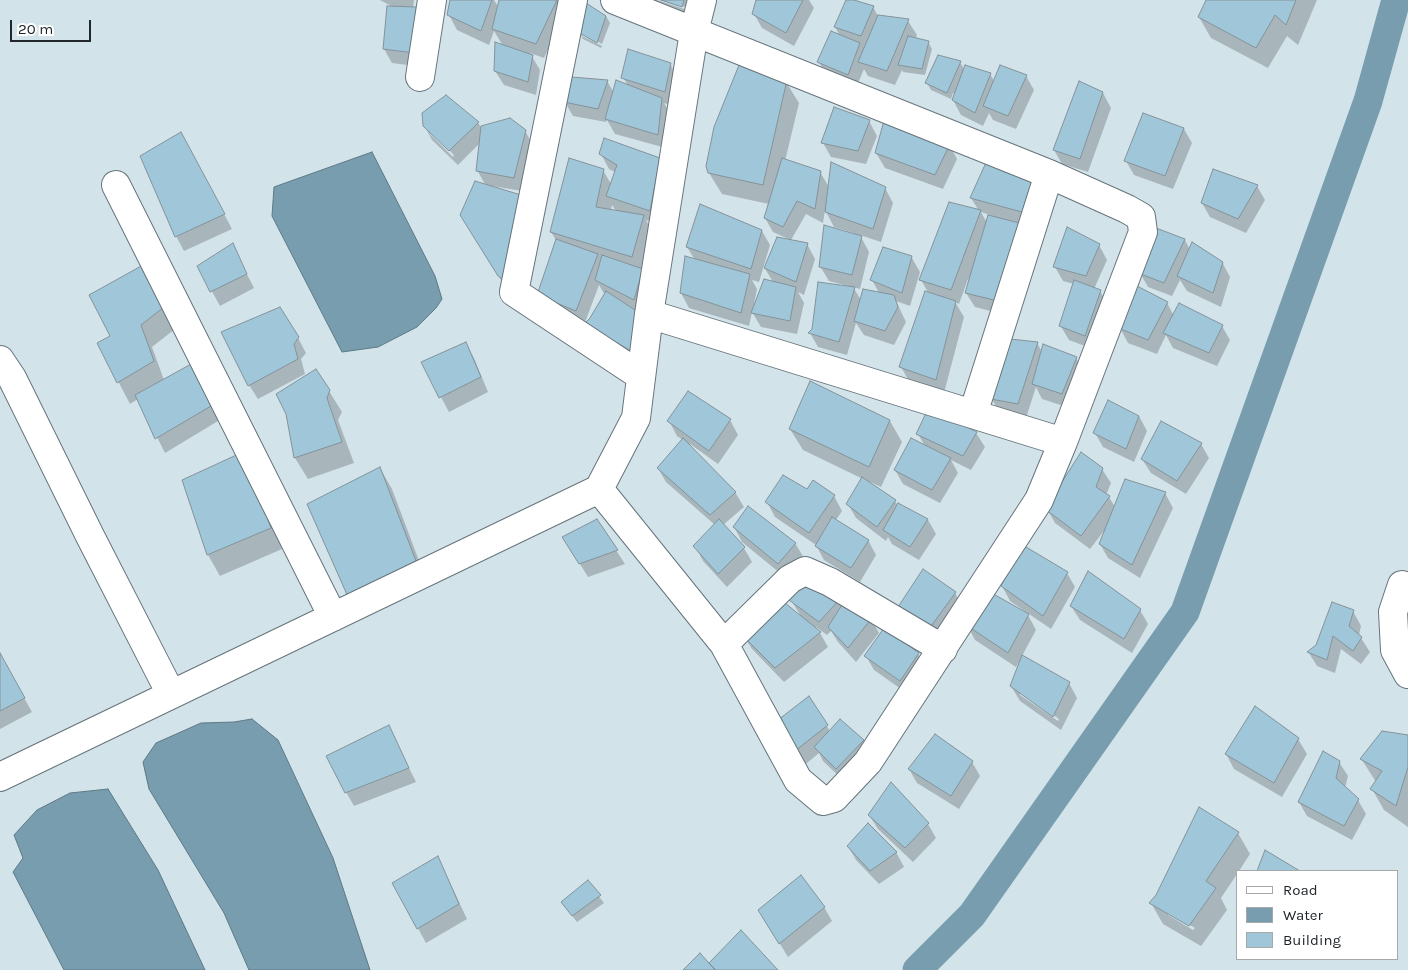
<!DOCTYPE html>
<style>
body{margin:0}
#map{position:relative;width:1408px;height:970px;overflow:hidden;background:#d3e3ea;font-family:Karla,sans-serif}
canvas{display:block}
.legend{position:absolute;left:1236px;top:870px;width:162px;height:90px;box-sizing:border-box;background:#fff;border:1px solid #a6a8a9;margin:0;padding:6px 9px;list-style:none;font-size:15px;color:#202629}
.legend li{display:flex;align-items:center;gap:10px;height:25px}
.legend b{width:25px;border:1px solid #a6a8a9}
.scale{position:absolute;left:10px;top:20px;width:81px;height:22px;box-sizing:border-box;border:2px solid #202629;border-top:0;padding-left:6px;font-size:15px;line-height:18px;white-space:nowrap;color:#202629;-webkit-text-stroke:4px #fff;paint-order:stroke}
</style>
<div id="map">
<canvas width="1408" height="970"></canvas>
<ul class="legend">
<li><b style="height:6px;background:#fff"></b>Road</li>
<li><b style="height:14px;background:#779dae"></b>Water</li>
<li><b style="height:14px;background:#a0c7d9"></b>Building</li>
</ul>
<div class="scale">20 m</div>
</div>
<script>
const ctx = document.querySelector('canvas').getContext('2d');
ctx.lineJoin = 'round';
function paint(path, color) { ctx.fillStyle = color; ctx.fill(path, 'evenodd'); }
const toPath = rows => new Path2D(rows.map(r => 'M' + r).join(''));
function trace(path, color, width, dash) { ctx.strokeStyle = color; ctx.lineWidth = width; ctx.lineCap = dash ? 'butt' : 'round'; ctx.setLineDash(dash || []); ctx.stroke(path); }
const water = toPath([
 [372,152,435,276,442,299,436,308,417,327,378,347,342,352,272,216,274,187,372,152],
 [252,719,278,740,333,858,370,970,249,970,224,913,149,789,143,762,156,743,201,723,234,722,252,719],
 [108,789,158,870,205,970,64,970,13,872,23,858,14,835,37,810,70,793,108,789]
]);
paint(water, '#779dae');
trace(water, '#5d7986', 1);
paint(toPath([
 [380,0,414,0,413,8,423,67,392,63,384,49,393,7],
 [451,0,494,0,499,8,501,0,569,0,570,2,544,58,530,53,540,70,536,95,504,85,495,71,503,46,494,31,489,45,457,30,449,15],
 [613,0,657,0,687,10,688,8,665,0,696,0,690,20],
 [757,0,809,0,814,8,794,46,762,28,754,14],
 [848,0,873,7,878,16,908,21,917,35,915,39,928,42,932,49,925,75,903,72,902,70,895,85,868,76,864,69,856,88,827,76,819,62,840,36,835,27],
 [1207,0,1317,0,1298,45,1287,36,1268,68,1211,38,1199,17],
 [606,16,610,23,602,44,582,33,582,36,602,46,601,48,583,39,579,32],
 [960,62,964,69,990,74,995,82,1026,76,1034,90,1016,129,993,120,989,113,983,126,961,115,953,100,955,94,953,93,951,99,931,90,927,83],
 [670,64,678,78,673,106,664,103,670,113,666,148,615,134,607,120,606,122,573,116,565,102,607,81,614,93,628,86,623,77],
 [786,82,799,103,785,161,820,172,829,187,885,188,893,203,881,242,860,235,869,252,860,289,853,287,861,300,879,293,872,280,912,258,920,272,910,306,896,301,906,322,894,345,864,335,856,323,847,355,818,347,810,333,848,286,829,281,820,266,854,233,834,227,825,210,823,223,806,214,791,240,773,232,765,218,769,204,722,194,709,173],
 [1079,83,1103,93,1111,108,1088,172,1062,164,1054,150],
 [509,119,525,131,533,145,522,191,492,186,492,188,512,298,474,236,486,186,477,170,480,143,458,165,432,140,424,125,478,123,481,127],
 [430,131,454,155,453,157,430,134],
 [869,121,877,136,866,164,831,157,823,143],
 [1184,129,1192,143,1173,189,1134,175,1126,161],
 [949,144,957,159,943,189,885,168,876,153],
 [189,148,232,229,184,251,176,236],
 [601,154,660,159,668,173,658,224,646,220,655,237,642,313,636,310,635,311,641,366,586,324,605,295,599,285,584,325,546,310,556,240,551,232,603,170,611,184,615,172,609,169],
 [612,205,616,211,611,210],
 [1033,177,1006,315,975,307,966,293,970,280,968,279,959,304,955,302,964,317,944,393,909,381,901,367,929,294,921,280,979,211,971,198],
 [981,212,990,215,987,223],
 [1257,186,1265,200,1246,233,1210,217,1202,203],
 [1157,229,1185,240,1190,250,1222,262,1230,277,1221,307,1187,291,1180,280,1172,296,1148,287,1140,273],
 [762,231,770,245,759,282,752,280,757,289,754,304,755,305,773,282,764,267,807,244,815,259,804,295,798,292,804,303,797,334,761,327,752,312,749,326,689,308,681,293,695,260,687,247],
 [232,245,254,288,220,306,198,266],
 [1099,245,1107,260,1094,289,1100,291,1108,305,1093,349,1069,340,1060,325,1074,284,1063,281,1055,267],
 [143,267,175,329,152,347,164,380,201,378,218,421,165,453,138,399,130,404,98,343,111,336],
 [1167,303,1174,316,1222,326,1230,340,1217,366,1173,348,1166,335,1157,354,1128,343,1120,328],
 [298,338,306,353,301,359,305,374,258,399,249,385],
 [1011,341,1037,343,1042,352,1076,358,1084,372,1070,408,1042,399,1036,387,1026,418,1000,414,992,399],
 [466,343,474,358,488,392,449,412,422,362],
 [810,383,890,421,902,442,881,487,868,481,867,482,895,501,898,506,928,520,936,534,919,560,892,544,888,537,886,541,856,518,848,504,863,479,803,450,790,429],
 [329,391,342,412,338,420,354,463,308,479,295,458,287,414],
 [688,392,730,420,738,435,718,464,690,444,689,445,735,492,744,507,723,525,744,548,752,562,727,587,703,561,695,546,715,525,666,482,658,468,683,440,677,436,669,421],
 [1139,416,1147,431,1134,462,1103,447,1095,433],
 [976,433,985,447,971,470,951,460,958,473,940,503,903,484,895,470,925,446,918,434],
 [1201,444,1209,458,1186,494,1151,473,1142,459],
 [380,468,392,489,427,582,361,618],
 [1102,469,1111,483,1106,495,1109,497,1115,507,1165,493,1173,508,1140,578,1108,558,1100,544,1107,527,1090,549,1055,523,1047,509],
 [255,475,282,549,220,576,208,555,184,481],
 [808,491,834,496,842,511,836,520,868,540,876,555,860,582,824,560,816,545,775,517,767,502],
 [597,521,625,564,588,577,572,551],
 [734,527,795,543,804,558,786,578,742,542],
 [1067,573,1075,587,1051,629,1010,601,1002,586],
 [807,579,871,619,879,633,856,662,838,642,831,631,827,635,816,627,815,629,820,633,828,647,784,682,752,649,743,635,802,618,791,600],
 [955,593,963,607,938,643,908,621],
 [1071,606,1140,610,1148,624,1132,653,1080,620],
 [1353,611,1361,626,1359,635,1370,652,1361,664,1341,649,1335,673,1317,666,1309,653],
 [1028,615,1036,630,1022,656,1069,683,1077,698,1061,730,1020,701,1011,686,1021,660,1020,660,1016,667,975,640,967,625],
 [1020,692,1059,719,1058,721,1020,695],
 [918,654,926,668,908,694,874,670,866,656],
 [0,655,32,712,0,729],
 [809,698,830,731,863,741,871,755,845,782,823,761,819,753,801,768,780,720],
 [1255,708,1298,739,1307,754,1282,797,1234,769,1226,754],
 [388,726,416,782,354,806,346,792],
 [1408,736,1408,827,1384,810,1372,789,1376,782,1362,760],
 [972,762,980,776,959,809,917,783,909,769],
 [1339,762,1348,776,1345,788,1358,800,1366,814,1352,840,1307,816,1299,802],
 [869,815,928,824,936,838,913,862,878,829],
 [1238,833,1250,854,1239,871,1237,871,1237,874,1221,898,1227,910,1201,946,1163,924,1151,903],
 [1168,912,1195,928,1193,930,1168,915],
 [848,846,896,852,904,867,879,884,856,860],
 [437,858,445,872,467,919,426,943,394,884],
 [588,882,604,903,577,922,567,909],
 [824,907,832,921,788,957,768,924]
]), '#0003');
trace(toPath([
 [917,970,972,915,1185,612,1368,101,1396,0]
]), '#779dae', 29);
const building = toPath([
 [450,0,492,0,481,31,447,15,450,0],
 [499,0,557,0,536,44,492,29,499,0],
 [661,0,684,0,682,7,661,0],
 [756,0,803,0,786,33,752,14,756,0],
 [846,0,854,0,874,6,861,36,834,27,846,0],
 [1206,0,1296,0,1286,25,1275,15,1256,48,1198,17,1206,0],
 [586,3,606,16,597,43,578,32,586,3],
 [387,6,417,7,415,53,383,49,387,6],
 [878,15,909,19,887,71,858,62,878,15],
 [831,31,860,43,848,75,817,62,831,31],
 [908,36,929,41,922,69,898,65,908,36],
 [495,42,533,55,528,82,494,71,495,42],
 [628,49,671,63,665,92,621,78,628,49],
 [938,55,961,61,947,93,925,83,938,55],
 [739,65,787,80,763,185,708,173,706,166,714,127,739,65],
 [965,65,991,73,975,113,952,100,965,65],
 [1000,65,1027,75,1008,116,983,106,1000,65],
 [571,77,608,80,598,109,564,102,571,77],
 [616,80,662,98,658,135,605,119,616,80],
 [1079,81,1103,92,1080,159,1053,150,1079,81],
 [446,95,479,122,449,151,423,126,422,113,446,95],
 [834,107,870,120,858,151,821,143,834,107],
 [1143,113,1184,128,1165,176,1124,161,1143,113],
 [885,117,950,144,935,175,875,153,885,117],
 [510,118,526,130,514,178,476,171,481,126,510,118],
 [181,132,225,214,175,237,140,156,181,132],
 [604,138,660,158,650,211,606,196,617,165,599,154,604,138],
 [569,158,604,169,596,207,644,215,632,257,550,232,569,158],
 [782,158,821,171,815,209,797,201,783,227,764,218,782,158],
 [988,158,1034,176,1022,212,970,198,988,158],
 [831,162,886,187,873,229,825,212,831,162],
 [1213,169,1258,185,1238,219,1201,203,1213,169],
 [475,181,521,195,504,280,498,276,460,215,475,181],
 [949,202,981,210,951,290,919,280,949,202],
 [700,204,762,230,751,269,686,247,700,204],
 [988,215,1027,225,998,301,965,293,988,215],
 [824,225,862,236,852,275,819,267,824,225],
 [1067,227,1100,244,1086,276,1053,267,1067,227],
 [1156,228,1185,239,1164,283,1138,273,1156,228],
 [777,237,808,243,796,282,764,268,777,237],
 [556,239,598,254,576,311,537,295,556,239],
 [1192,242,1223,262,1213,293,1177,276,1192,242],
 [233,243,247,274,210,292,197,266,233,243],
 [883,247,912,256,902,293,870,280,883,247],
 [602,255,643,269,634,300,595,280,602,255],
 [685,256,750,274,741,313,680,293,685,256],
 [143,265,164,307,141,325,154,361,117,383,97,343,110,336,89,295,143,265],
 [764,279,796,287,790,321,751,313,764,279],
 [1074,280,1101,290,1085,336,1059,326,1074,280],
 [818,282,855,287,839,342,808,333,812,329,818,282],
 [1137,286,1168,302,1148,340,1118,328,1137,286],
 [863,289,894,295,898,307,885,331,854,321,863,289],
 [606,291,641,314,633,352,584,324,590,318,606,291],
 [925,291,956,301,936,380,899,367,925,291],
 [1179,303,1223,325,1209,353,1163,333,1179,303],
 [280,307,299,337,294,344,298,359,248,386,221,332,280,307],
 [1010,339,1038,342,1018,404,991,399,1010,339],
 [466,342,481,377,439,398,421,362,466,342],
 [1043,344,1077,357,1062,394,1032,384,1043,344],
 [193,363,211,406,155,439,135,395,193,363],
 [316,369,330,390,327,398,342,442,294,458,286,414,276,394,316,369],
 [810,381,890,420,869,467,789,429,810,381],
 [688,391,731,419,709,451,667,421,688,391],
 [1108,400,1139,416,1126,449,1093,433,1108,400],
 [928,409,977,432,963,456,916,434,928,409],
 [1161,421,1202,443,1177,481,1141,459,1161,421],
 [683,438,736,492,710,515,657,468,683,438],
 [911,438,951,458,932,490,894,470,911,438],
 [243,452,271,528,207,555,182,480,243,452],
 [1081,452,1103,468,1096,487,1110,496,1081,536,1045,509,1081,452],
 [380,467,416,561,348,597,307,504,380,467],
 [783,475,807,489,813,480,835,495,809,533,765,502,783,475],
 [862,477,896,500,877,527,846,504,862,477],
 [1125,479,1166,492,1132,565,1099,544,1125,479],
 [898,503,928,519,910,547,883,530,898,503],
 [748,506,796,543,778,564,733,527,748,506],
 [832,517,869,540,851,568,815,546,832,517],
 [597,519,618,550,579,564,562,537,597,519],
 [719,519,745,547,718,574,693,546,719,519],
 [1021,544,1068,572,1043,616,1001,586,1021,544],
 [923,569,956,592,929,629,898,607,923,569],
 [1088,571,1141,609,1124,639,1070,606,1088,571],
 [806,577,840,599,819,622,789,600,806,577],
 [988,591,1029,614,1008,653,966,625,988,591],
 [780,599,821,632,775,668,746,639,780,599],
 [845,600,872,618,848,648,828,627,845,600],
 [1332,602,1354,610,1349,626,1362,637,1353,651,1333,636,1327,660,1307,652,1316,645,1332,602],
 [884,628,919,653,900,681,864,656,884,628],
 [0,653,25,698,0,711,0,653],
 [1022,655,1070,682,1053,717,1010,686,1022,655],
 [809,696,828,725,791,754,778,720,809,696],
 [1255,706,1299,738,1274,783,1225,754,1255,706],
 [840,719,864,740,836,769,814,747,840,719],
 [389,725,409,768,345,793,326,756,389,725],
 [1382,731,1408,735,1408,767,1396,806,1370,789,1382,771,1360,759,1382,731],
 [935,734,973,761,951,796,908,769,935,734],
 [1323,751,1340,761,1336,778,1359,799,1344,826,1298,802,1323,751],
 [891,782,929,823,905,848,868,815,891,782],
 [1199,807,1239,832,1206,881,1216,888,1189,926,1149,903,1156,895,1199,807],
 [868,823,897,852,870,871,847,846,868,823],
 [1265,850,1300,871,1257,871,1265,850],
 [438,856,459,904,417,929,392,883,438,856],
 [801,875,825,907,779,944,758,910,801,875],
 [588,880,601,895,572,916,561,902,588,880],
 [741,930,778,970,716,970,709,963,741,930],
 [700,953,715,970,683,970,700,953]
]);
paint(building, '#a0c7d9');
trace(building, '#839299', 1);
const minor = toPath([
 [573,0,514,292,641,376],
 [420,77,432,0],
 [116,185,333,617],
 [649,314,1063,442],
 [0,360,12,378,90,536,171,694],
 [973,414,1049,174],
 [599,489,724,644,798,780,823,801,834,798,868,762,1039,500,1063,442,1143,232,1141,217,1127,209,1049,174,615,0],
 [1402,585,1393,612,1395,650,1408,674],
 [724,644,790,579,805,571,830,582,943,649],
 [0,777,599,489,636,418,649,314,694,32,702,0]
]);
trace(minor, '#66747b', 30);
trace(minor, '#fff', 28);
</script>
